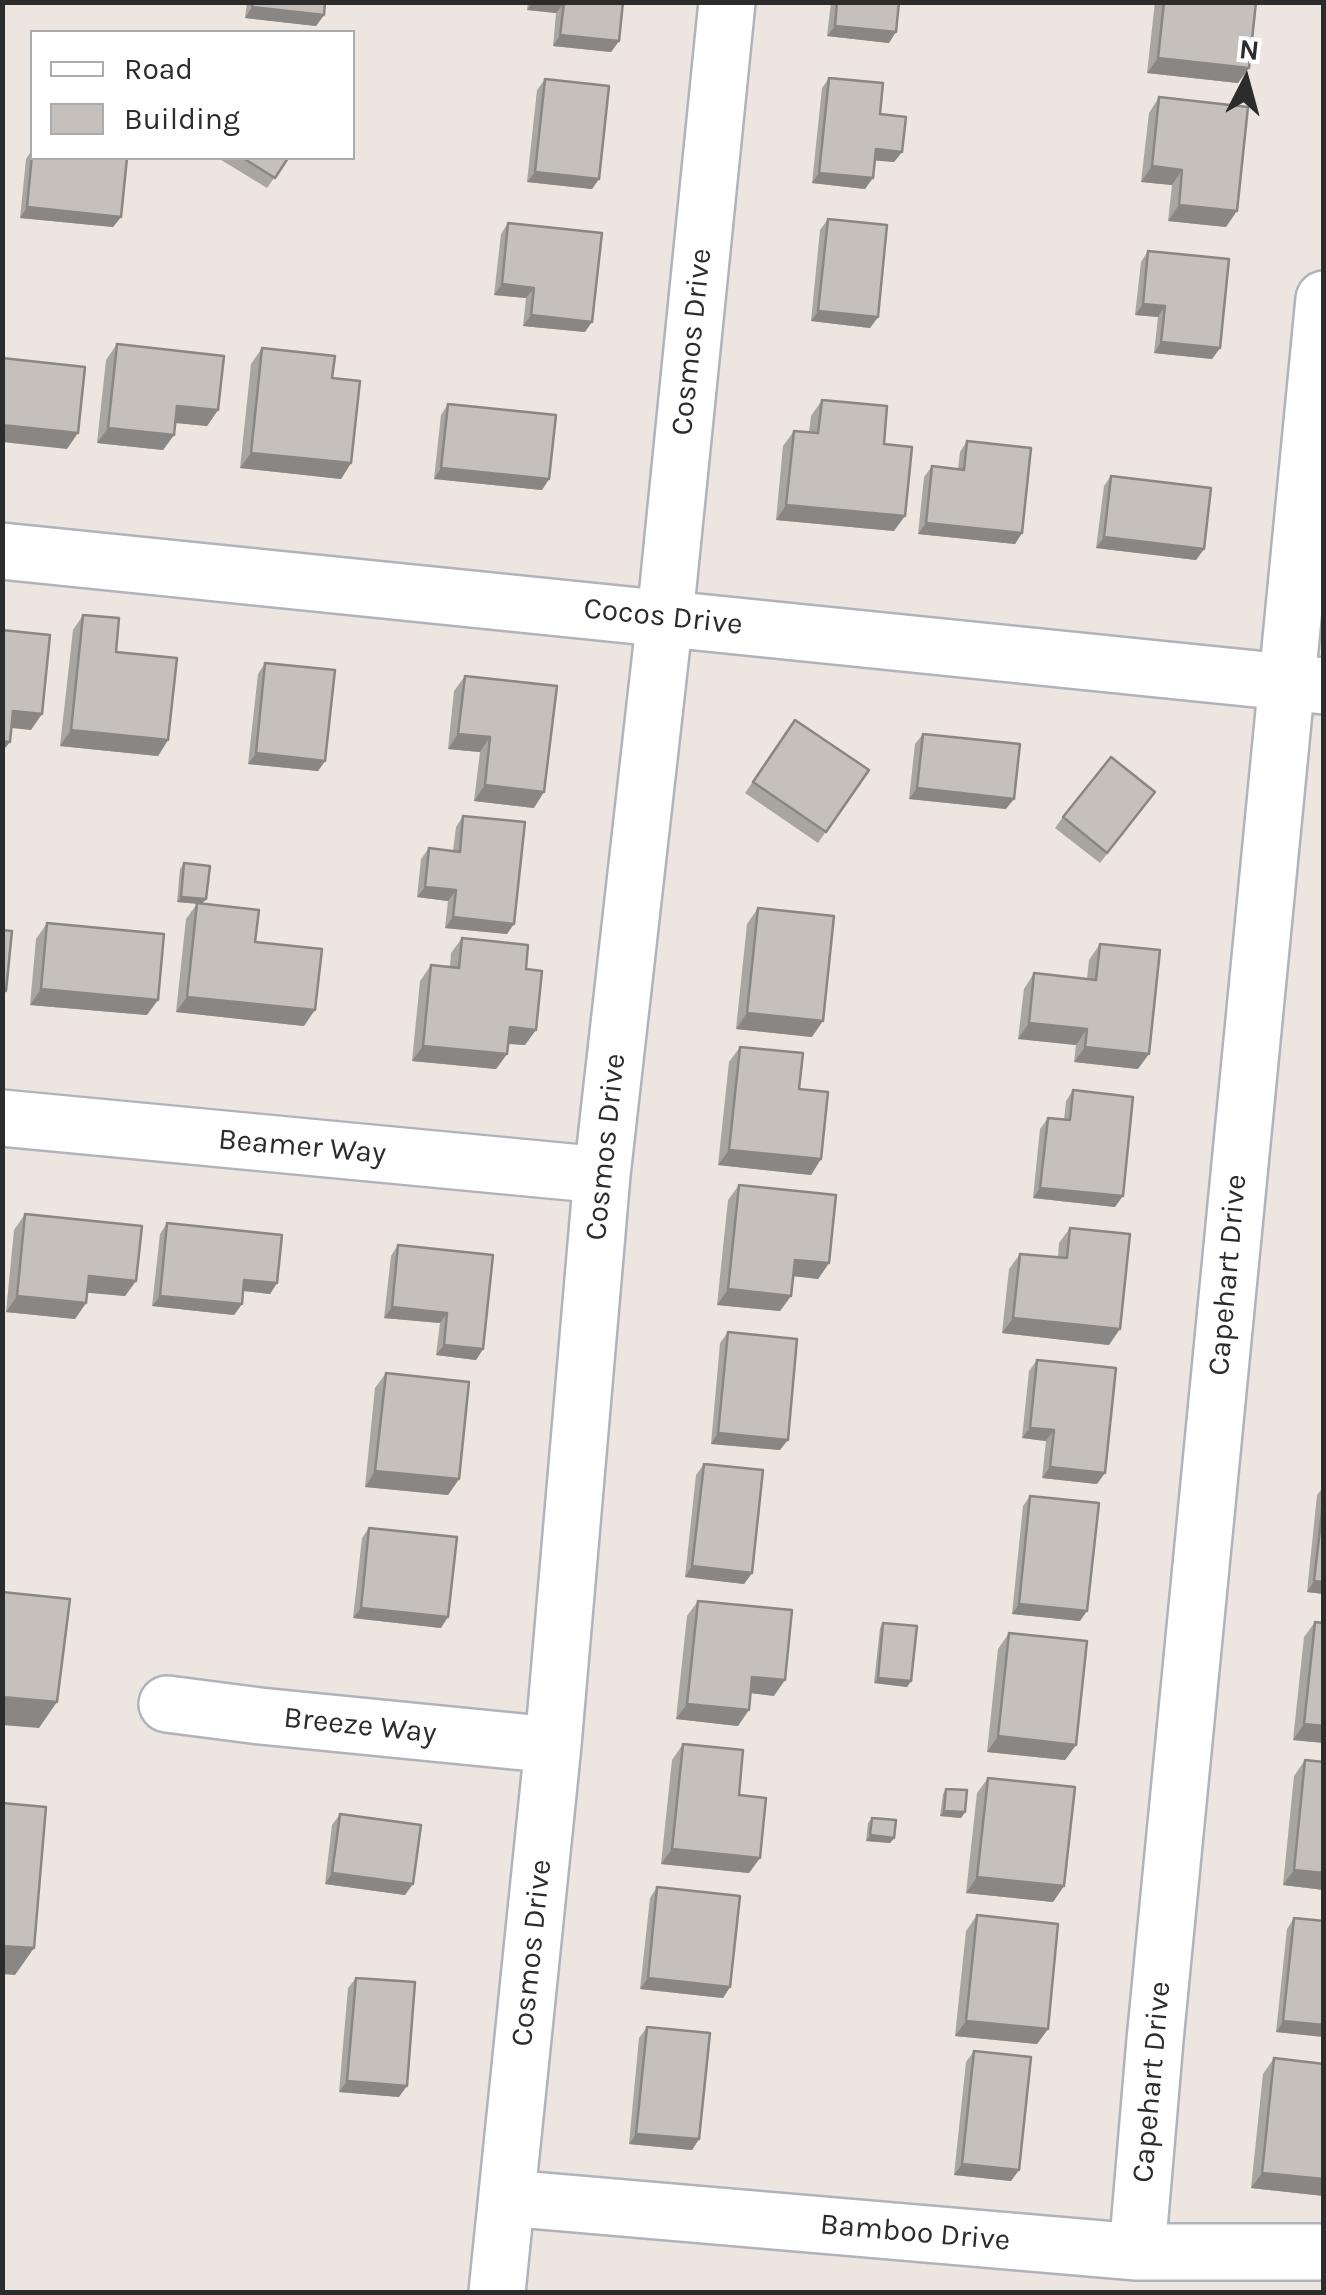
<!DOCTYPE html>
<style>
body{margin:0}
#map{position:relative;width:1326px;height:2295px;overflow:hidden;background:#ece5e0;font-family:Karla,sans-serif}
canvas{display:block}
.frame{position:absolute;inset:0;border:5px solid #2c2c2c;pointer-events:none}
.legend{position:absolute;left:30px;top:30px;width:325px;height:130px;box-sizing:border-box;background:#fff;border:2px solid #ababab;margin:0;padding:12px 18px;list-style:none;font-size:30px;color:#2c2c2c}
.legend li{display:flex;align-items:center;gap:20px;height:50px}
.legend b{width:50px;border:2px solid #ababab}
.north{position:absolute;left:1196px;top:30px;width:100px;height:100px;-webkit-text-stroke:8px #fff;paint-order:stroke;rotate:6deg;font-size:28px;font-weight:700;line-height:40px;text-align:center;color:#2c2c2c}
.north::after{content:'';display:block;margin:auto;width:35px;height:45px;background:#2c2c2c;clip-path:polygon(50% 0,100% 100%,50% 72%,0 100%)}
</style>
<div id="map">
<canvas width="1326" height="2295"></canvas>
<div class="frame"></div>
<ul class="legend">
<li><b style="height:12px;background:#fff"></b>Road</li>
<li><b style="height:28px;background:#c5c0bb"></b>Building</li>
</ul>
<div class="north">N</div>
</div>
<script>
const ctx = document.querySelector('canvas').getContext('2d');
ctx.lineJoin = 'round';
const toPath = rows => new Path2D(rows.map(r => 'M' + r).join(''));
function trace(path, color, width, dash) { ctx.strokeStyle = color; ctx.lineWidth = width; ctx.lineCap = dash ? 'butt' : 'round'; ctx.setLineDash(dash || []); ctx.stroke(path); }
function paint(path, color) { ctx.fillStyle = color; ctx.fill(path, 'evenodd'); }
function write(font, color, halo, rows, align = 'center') {
  ctx.font = font + ' Karla,sans-serif'; ctx.lineWidth = 9; ctx.setLineDash([]); ctx.textBaseline = 'middle'; ctx.strokeStyle = halo; ctx.fillStyle = color; for (const [text, x, y, turn = 0] of rows) {
    ctx.save(); ctx.translate(x, y); ctx.rotate((+turn || 0) * Math.PI / 180); ctx.textAlign = isNaN(turn) ? turn : align; if (halo) ctx.strokeText(text, 0, 0); ctx.fillText(text, 0, 0); ctx.restore();
  }
}
const minor = toPath([
 [2,551,1324,686],
 [2,1118,602,1175],
 [167,1704,260,1716,553,1745],
 [507,2198,1137,2252,1324,2252],
 [1137,2252,1155,2040,1324,299],
 [497,2292,553,1745,602,1175,665,617,727,2]
]);
trace(minor, '#b0b3bb', 60);
trace(minor, '#fff', 55);
paint(toPath([
 [247,2,325,2,324,15,316,26,245,18],
 [528,2,623,2,619,41,611,52,553,46,556,13,527,10],
 [831,2,899,2,889,43,827,36],
 [1155,2,1256,2,1238,83,1147,73],
 [829,78,880,114,902,152,894,162,875,160,865,189,812,183,822,88],
 [545,79,599,179,592,189,527,182,537,90],
 [1159,97,1226,227,1168,221,1172,185,1141,182,1149,113],
 [32,150,121,217,113,227,20,218,26,159],
 [218,158,288,158,267,188],
 [828,219,878,317,870,328,811,321,820,230],
 [508,223,585,332,523,326,526,298,494,295,501,234],
 [1148,251,1220,348,1212,359,1154,353,1158,317,1135,315,1141,262],
 [117,344,218,410,207,426,176,423,174,435,163,450,97,443,106,360],
 [262,348,332,378,351,463,341,479,240,468,251,364],
 [822,400,894,531,776,520,783,446,794,431,809,432,811,416],
 [448,404,549,479,542,490,434,479,441,415],
 [967,441,1022,533,1015,544,918,534,924,477,932,466,958,469,960,452],
 [1111,476,1204,549,1196,560,1096,548,1104,486],
 [83,615,116,652,168,740,158,756,60,746,73,630],
 [265,663,325,761,318,771,248,764,258,674],
 [465,676,534,808,474,801,480,752,448,749,454,691],
 [795,720,869,770,818,843,745,793],
 [923,734,1006,809,909,799,915,744],
 [1155,792,1100,863,1055,828,1063,817],
 [463,816,507,934,445,928,448,901,417,897,421,859,429,848,453,851,456,827],
 [184,863,203,904,304,1026,176,1012,186,919,197,904,177,902,180,869],
 [758,908,812,1037,736,1029,747,924],
 [47,923,147,1015,30,1005,36,939],
 [462,938,526,969,525,1045,508,1044,507,1054,496,1069,412,1061,420,981,431,965,450,967,451,953],
 [1100,944,1138,1069,1074,1062,1076,1045,1018,1039,1024,989,1034,973,1087,979,1089,960],
 [740,1047,821,1159,811,1175,718,1165,729,1062],
 [1073,1090,1115,1207,1033,1198,1040,1129,1048,1118,1064,1120,1066,1101],
 [739,1185,829,1263,818,1279,793,1276,791,1296,780,1311,717,1305,728,1200],
 [25,1214,136,1281,125,1296,87,1292,86,1303,75,1319,6,1312,14,1230],
 [167,1223,277,1283,270,1294,243,1291,242,1304,234,1315,152,1306,160,1234],
 [1070,1228,1109,1345,1002,1333,1009,1269,1020,1254,1058,1258,1059,1243],
 [398,1245,483,1349,476,1360,436,1355,440,1323,384,1318,391,1256],
 [728,1332,780,1450,711,1444,720,1343],
 [1037,1360,1097,1484,1042,1478,1046,1441,1022,1438,1029,1371],
 [386,1373,459,1479,448,1495,365,1487,375,1388],
 [704,1464,752,1573,744,1584,685,1577,696,1475],
 [1324,1486,1324,1594,1307,1592,1317,1495],
 [1030,1496,1080,1621,1012,1614,1023,1506],
 [369,1528,441,1628,353,1618,362,1538],
 [698,1601,774,1696,751,1693,738,1726,676,1719,687,1616],
 [1315,1622,1324,1743,1293,1740,1304,1637],
 [883,1623,911,1681,907,1687,874,1683,880,1628],
 [1009,1633,1076,1745,1065,1760,987,1752,998,1649],
 [683,1744,739,1795,760,1858,749,1873,661,1864,672,1760],
 [1305,1760,1324,1762,1324,1890,1283,1885,1294,1776],
 [988,1778,1064,1886,1053,1902,966,1893,977,1793],
 [946,1789,965,1812,961,1818,940,1816,943,1794],
 [340,1814,405,1895,325,1884,332,1825],
 [872,1818,894,1838,890,1843,866,1841,868,1823],
 [657,1887,730,1987,723,1998,640,1989,650,1898],
 [977,1915,1048,2029,1037,2044,955,2036,966,1931],
 [1294,1918,1324,1921,1324,2037,1276,2032,1287,1929],
 [356,1978,399,2097,339,2092,348,1988],
 [647,2027,699,2139,692,2150,629,2144,639,2038],
 [974,2051,1019,2170,1011,2181,954,2175,966,2062],
 [1274,2058,1324,2064,1324,2196,1251,2188,1263,2074]
]), '#a9a5a1');
paint(toPath([
 [533,2,564,3,556,13,527,10],
 [252,7,324,15,316,26,245,18],
 [835,26,896,32,889,43,827,36],
 [560,35,619,41,611,52,553,46],
 [1158,58,1249,68,1238,83,1147,73],
 [876,149,902,152,894,162,868,160],
 [1152,166,1182,170,1172,185,1141,182],
 [535,172,599,179,592,189,527,182],
 [819,173,873,178,865,189,812,183],
 [1179,205,1237,211,1226,227,1168,221],
 [27,207,121,217,113,227,20,218],
 [502,284,534,288,526,298,494,295],
 [1143,304,1165,306,1158,317,1135,315],
 [818,311,878,317,870,328,811,321],
 [531,315,592,322,585,332,523,326],
 [1161,342,1220,348,1212,359,1154,353],
 [177,406,218,410,207,426,166,422],
 [2,425,78,433,67,449,2,442],
 [108,428,174,435,163,450,97,443],
 [251,453,351,463,341,479,240,468],
 [441,468,549,479,542,490,434,479],
 [786,505,905,516,894,531,776,520],
 [926,523,1022,533,1015,544,918,534],
 [1104,537,1204,549,1196,560,1096,548],
 [13,711,42,714,31,730,2,727],
 [71,730,168,740,158,756,60,746],
 [458,734,490,737,480,752,448,749],
 [2,741,10,742,2,752],
 [256,753,325,761,318,771,248,764],
 [485,785,544,792,534,808,474,801],
 [917,788,1014,799,1006,809,909,799],
 [425,887,456,890,448,901,417,897],
 [181,897,206,899,202,904,177,902],
 [453,917,514,924,507,934,445,928],
 [41,989,158,1000,147,1015,30,1005],
 [187,997,315,1010,304,1026,176,1012],
 [747,1013,823,1021,812,1037,736,1029],
 [1029,1023,1087,1029,1076,1045,1018,1039],
 [510,1027,536,1030,525,1045,499,1043],
 [423,1046,507,1054,496,1069,412,1061],
 [1085,1047,1149,1054,1138,1069,1074,1062],
 [729,1150,821,1159,811,1175,718,1165],
 [1040,1188,1123,1196,1115,1207,1033,1198],
 [795,1260,829,1263,818,1279,784,1275],
 [89,1276,136,1281,125,1296,78,1292],
 [244,1280,277,1283,270,1294,237,1290],
 [728,1289,791,1296,780,1311,717,1305],
 [17,1296,86,1303,75,1319,6,1312],
 [160,1296,242,1304,234,1315,152,1306],
 [392,1307,447,1313,440,1323,384,1318],
 [1013,1318,1120,1329,1109,1345,1002,1333],
 [444,1345,483,1349,476,1360,436,1355],
 [1030,1428,1054,1430,1046,1441,1022,1438],
 [718,1433,788,1440,780,1450,711,1444],
 [1050,1467,1105,1473,1097,1484,1042,1478],
 [375,1471,459,1479,448,1495,365,1487],
 [692,1566,752,1573,744,1584,685,1577],
 [1314,1581,1324,1582,1324,1594,1307,1592],
 [1019,1604,1087,1611,1080,1621,1012,1614],
 [361,1608,448,1617,441,1628,353,1618],
 [752,1677,785,1680,774,1696,742,1692],
 [878,1678,911,1681,907,1687,874,1683],
 [2,1697,57,1702,39,1728,2,1725],
 [687,1704,749,1710,738,1726,676,1719],
 [1304,1724,1324,1726,1324,1743,1293,1740],
 [998,1736,1076,1745,1065,1760,987,1752],
 [944,1811,965,1812,961,1818,940,1816],
 [870,1835,894,1838,890,1843,866,1841],
 [672,1849,760,1858,749,1873,661,1864],
 [1294,1870,1324,1873,1324,1890,1283,1885],
 [332,1873,413,1884,405,1895,325,1884],
 [977,1877,1064,1886,1053,1902,966,1893],
 [2,1946,34,1948,15,1975,2,1974],
 [648,1978,730,1987,723,1998,640,1989],
 [966,2021,1048,2029,1037,2044,955,2036],
 [1283,2021,1324,2025,1324,2037,1276,2032],
 [347,2081,407,2086,399,2097,339,2092],
 [636,2134,699,2139,692,2150,629,2144],
 [962,2164,1019,2170,1011,2181,954,2175],
 [1262,2173,1324,2179,1324,2196,1251,2188]
]), '#8a8683');
const building = toPath([
 [253,2,325,2,324,15,252,7,253,2],
 [562,2,623,2,619,41,560,35,564,3,562,2],
 [837,2,899,2,896,32,835,26,837,2],
 [1164,2,1256,2,1249,68,1158,58,1164,2],
 [829,78,883,83,880,114,906,117,902,152,876,149,873,178,819,173,829,78],
 [545,79,609,86,599,179,535,172,545,79],
 [1159,97,1248,107,1237,211,1179,205,1182,170,1152,166,1159,97],
 [32,155,32,158,127,158,121,217,27,207,32,155],
 [243,158,288,158,275,178,243,158],
 [828,219,887,225,878,317,818,311,828,219],
 [508,223,602,233,592,322,531,315,534,288,502,284,508,223],
 [1148,251,1229,259,1220,348,1161,342,1165,306,1143,304,1148,251],
 [117,344,224,356,218,410,177,406,174,435,108,428,117,344],
 [262,348,335,356,332,378,360,381,351,463,251,453,262,348],
 [2,358,85,367,78,433,2,425,2,358],
 [822,400,887,406,884,444,912,447,905,516,786,505,794,431,818,433,822,400],
 [448,404,556,415,549,479,441,468,448,404],
 [967,441,1031,448,1022,533,926,523,932,466,964,470,967,441],
 [1111,476,1211,488,1204,549,1104,537,1111,476],
 [83,615,119,618,116,652,177,658,168,740,71,730,83,615],
 [2,630,50,635,42,714,13,711,10,742,2,741,2,630],
 [265,663,335,670,325,761,256,753,265,663],
 [465,676,557,686,544,792,485,785,490,737,458,734,465,676],
 [795,720,869,770,826,832,753,782,795,720],
 [923,734,1020,744,1014,799,917,788,923,734],
 [1111,757,1155,792,1107,853,1063,817,1111,757],
 [463,816,525,822,514,924,453,917,456,890,425,887,429,848,460,852,463,816],
 [184,863,210,866,206,899,181,897,184,863],
 [197,903,259,910,255,942,322,949,315,1010,187,997,197,903],
 [758,908,834,916,823,1021,747,1013,758,908],
 [47,923,164,934,158,1000,41,989,47,923],
 [2,930,12,931,6,991,2,990,2,930],
 [462,938,528,945,526,969,542,971,536,1030,510,1027,507,1054,423,1046,431,965,459,968,462,938],
 [1100,944,1160,950,1149,1054,1085,1047,1087,1029,1029,1023,1034,973,1096,980,1100,944],
 [740,1047,803,1053,799,1089,828,1092,821,1159,729,1150,740,1047],
 [1073,1090,1133,1097,1123,1196,1040,1188,1048,1118,1070,1120,1073,1090],
 [739,1185,836,1195,829,1263,795,1260,791,1296,728,1289,739,1185],
 [25,1214,142,1226,136,1281,89,1276,86,1303,17,1296,25,1214],
 [167,1223,282,1235,277,1283,244,1280,242,1304,160,1296,167,1223],
 [1070,1228,1130,1234,1120,1329,1013,1318,1020,1254,1067,1258,1070,1228],
 [398,1245,493,1255,483,1349,444,1345,447,1313,392,1307,398,1245],
 [728,1332,797,1339,788,1440,718,1433,728,1332],
 [1037,1360,1116,1368,1105,1473,1050,1467,1054,1430,1030,1428,1037,1360],
 [386,1373,469,1382,459,1479,375,1471,386,1373],
 [704,1464,763,1470,752,1573,692,1566,704,1464],
 [1324,1494,1324,1582,1314,1581,1324,1494],
 [1030,1496,1099,1503,1087,1611,1019,1604,1030,1496],
 [369,1528,457,1537,448,1617,361,1608,369,1528],
 [2,1592,70,1599,57,1702,2,1697,2,1592],
 [698,1601,792,1610,785,1680,752,1677,749,1710,687,1704,698,1601],
 [1315,1622,1324,1623,1324,1726,1304,1724,1315,1622],
 [883,1623,917,1626,911,1681,878,1678,883,1623],
 [1009,1633,1087,1641,1076,1745,998,1736,1009,1633],
 [683,1744,743,1750,739,1795,766,1798,760,1858,672,1849,683,1744],
 [1305,1760,1324,1762,1324,1873,1294,1870,1305,1760],
 [988,1778,1075,1787,1064,1886,977,1877,988,1778],
 [946,1789,967,1790,965,1812,944,1811,946,1789],
 [2,1803,46,1807,34,1948,2,1946,2,1803],
 [340,1814,421,1825,413,1884,332,1873,340,1814],
 [872,1818,896,1820,894,1838,870,1835,872,1818],
 [657,1887,740,1896,730,1987,648,1978,657,1887],
 [977,1915,1058,1924,1048,2029,966,2021,977,1915],
 [1294,1918,1324,1921,1324,2025,1283,2021,1294,1918],
 [356,1978,415,1982,407,2086,347,2081,356,1978],
 [647,2027,710,2033,699,2139,636,2134,647,2027],
 [974,2051,1031,2057,1019,2170,962,2164,974,2051],
 [1274,2058,1324,2064,1324,2179,1262,2173,1274,2058]
]);
paint(building, '#c5c0bb');
trace(building, '#8a8683', 2.5);
write('30px', '#2c2c2c', '#fff', [
 ["Cosmos Drive",692,342,-84],
 ["Cocos Drive",663,617,6],
 ["Beamer Way",302,1147,5],
 ["Cosmos Drive",606,1147,-84],
 ["Capehart Drive",1228,1275,-85],
 ["Breeze Way",360,1726,6],
 ["Cosmos Drive",532,1953,-84],
 ["Capehart Drive",1152,2082,-85],
 ["Bamboo Drive",915,2233,5]
]);
</script>
